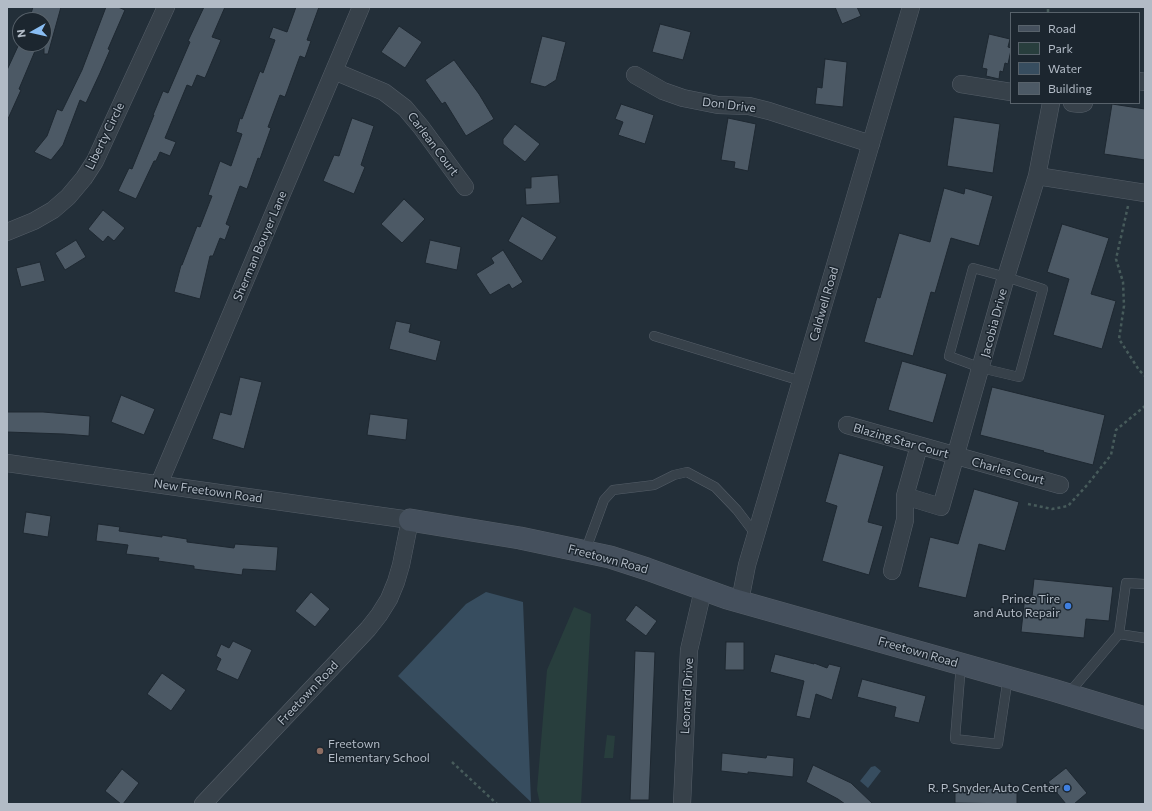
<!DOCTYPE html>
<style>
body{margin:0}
#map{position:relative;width:1152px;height:811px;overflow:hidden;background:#232f39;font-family:Commissioner,sans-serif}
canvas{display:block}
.frame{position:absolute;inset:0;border:8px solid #b2bbc6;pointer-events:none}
.legend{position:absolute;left:1010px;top:12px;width:130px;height:92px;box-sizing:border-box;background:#1c262f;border:1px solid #58626b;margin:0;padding:5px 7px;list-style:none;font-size:12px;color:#b2bbc6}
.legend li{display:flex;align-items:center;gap:8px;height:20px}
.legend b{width:20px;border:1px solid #58626b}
.north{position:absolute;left:12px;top:12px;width:40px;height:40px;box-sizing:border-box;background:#1c262f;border:1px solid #58626b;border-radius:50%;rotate:262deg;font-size:11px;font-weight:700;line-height:16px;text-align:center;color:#b2bbc6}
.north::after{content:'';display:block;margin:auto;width:14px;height:18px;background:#89bdf3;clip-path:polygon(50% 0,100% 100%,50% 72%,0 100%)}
</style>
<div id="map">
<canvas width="1152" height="811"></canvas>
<div class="frame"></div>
<ul class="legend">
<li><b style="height:5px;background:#45505d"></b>Road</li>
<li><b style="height:11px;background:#283e3d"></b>Park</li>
<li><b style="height:11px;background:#374d5f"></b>Water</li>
<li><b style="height:11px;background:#4c5965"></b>Building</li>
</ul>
<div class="north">N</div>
</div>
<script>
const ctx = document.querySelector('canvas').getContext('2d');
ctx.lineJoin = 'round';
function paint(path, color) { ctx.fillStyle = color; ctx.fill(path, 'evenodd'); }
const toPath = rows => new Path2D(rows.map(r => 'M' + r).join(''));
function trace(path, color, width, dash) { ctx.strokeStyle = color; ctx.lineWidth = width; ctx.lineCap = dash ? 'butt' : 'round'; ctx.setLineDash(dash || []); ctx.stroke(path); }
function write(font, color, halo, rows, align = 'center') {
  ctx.font = font + ' Commissioner,sans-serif'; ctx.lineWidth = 3; ctx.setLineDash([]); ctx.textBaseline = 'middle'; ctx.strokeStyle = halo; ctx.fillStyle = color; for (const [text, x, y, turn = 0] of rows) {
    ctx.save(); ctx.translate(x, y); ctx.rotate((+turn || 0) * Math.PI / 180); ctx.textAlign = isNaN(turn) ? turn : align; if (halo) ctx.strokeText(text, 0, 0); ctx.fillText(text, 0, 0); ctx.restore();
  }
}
paint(toPath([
 [574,607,591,614,581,804,540,804,537,790,547,670],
 [607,735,615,736,613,758,604,758]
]), '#283e3d');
paint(toPath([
 [486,592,523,602,531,802,398,676,466,604],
 [875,766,881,771,868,788,860,781,871,767]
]), '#374d5f');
const building = toPath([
 [33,7,61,7,48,54,44,54,44,20,29,20,33,7],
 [106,7,118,7,125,10,108,49,110,50,100,73,86,103,80,100,63,145,51,160,34,152,47,136,57,109,62,111,82,70,106,7],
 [204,7,225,7,212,37,221,40,205,78,197,75,192,87,187,85,165,138,176,142,170,156,160,152,156,161,154,161,136,199,118,191,129,168,132,169,154,115,153,115,163,91,168,93,190,42,188,41,204,7],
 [296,7,319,7,307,40,311,41,305,58,300,56,285,97,280,95,268,127,271,128,260,159,258,158,247,189,240,186,226,224,230,226,225,240,220,238,213,256,210,256,200,299,174,292,181,265,182,265,197,226,200,227,212,196,208,195,220,161,231,166,242,134,236,132,240,118,242,119,260,71,263,73,275,40,269,38,273,27,287,32,296,7],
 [835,7,857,7,861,16,842,24,835,7],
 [660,24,691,32,683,60,652,52,660,24],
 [399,26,422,42,405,68,381,52,399,26],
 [989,34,1010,39,1008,47,1011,48,1011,50,1008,64,1005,63,1003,72,1000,71,999,79,986,76,987,69,982,68,989,34],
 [542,36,566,42,556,80,545,87,530,83,542,36],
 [19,44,35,51,19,89,21,90,7,121,7,70,19,44],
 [825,59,847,62,843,107,815,104,817,87,822,88,825,59],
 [454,60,479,94,494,119,466,136,445,102,442,104,425,80,454,60],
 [621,104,654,115,645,144,618,135,623,122,615,119,621,104],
 [1112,104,1145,109,1145,160,1104,154,1112,104],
 [954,117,1000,124,993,173,947,166,954,117],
 [352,118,374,126,361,165,365,167,354,194,323,181,334,155,339,156,352,118],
 [728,118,756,124,748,171,734,168,735,162,721,160,728,118],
 [515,124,540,144,525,162,503,144,503,139,515,124],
 [558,175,560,203,526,205,525,188,531,188,531,177,558,175],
 [944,188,964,194,965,188,993,196,979,246,951,238,935,293,931,292,913,356,864,342,877,297,880,298,899,233,930,242,944,188],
 [404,199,425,219,402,243,381,224,404,199],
 [103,210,125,228,114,241,108,236,103,242,88,229,103,210],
 [522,216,557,237,542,261,508,241,522,216],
 [1062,224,1109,238,1091,294,1116,301,1102,349,1053,335,1069,279,1047,272,1062,224],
 [76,240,86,257,65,270,55,253,76,240],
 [430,240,461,247,457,270,425,263,430,240],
 [503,250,523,282,512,289,509,284,490,295,476,274,494,263,491,258,503,250],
 [40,262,45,281,21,287,16,268,40,262],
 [396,321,411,324,409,332,441,341,436,361,389,349,396,321],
 [902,361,947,374,933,423,888,410,902,361],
 [240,377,262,382,244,449,212,439,220,412,231,415,240,377],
 [992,387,1105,415,1093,465,1043,452,1044,451,980,435,992,387],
 [121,395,155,409,144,435,111,422,121,395],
 [7,412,43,412,90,416,89,436,64,434,7,432,7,412],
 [370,414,408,419,406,440,367,435,370,414],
 [839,453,884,466,868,522,883,526,869,575,822,561,837,506,825,502,839,453],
 [974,489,1019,502,1005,551,979,544,966,598,918,587,930,537,958,544,974,489],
 [26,512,51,516,48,537,23,533,26,512],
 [98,524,120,527,119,531,162,537,162,535,187,539,187,542,234,548,235,544,278,547,276,571,243,569,242,575,194,569,194,566,158,561,159,558,126,554,128,545,96,541,98,524],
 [1034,579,1113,587,1109,621,1086,619,1084,638,1021,632,1025,596,1032,597,1034,579],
 [311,592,330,609,315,627,295,611,311,592],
 [636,605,657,621,646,636,625,620,636,605],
 [233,641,252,650,238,680,216,670,221,659,216,656,221,644,229,648,233,641],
 [726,642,744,642,744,670,725,670,726,642],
 [635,651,655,652,649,800,630,800,635,651],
 [775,654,814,664,814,663,827,668,829,664,841,667,832,700,816,694,810,719,796,716,804,681,770,672,775,654],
 [162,673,186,690,171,711,147,694,162,673],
 [862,679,926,696,919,723,894,717,896,707,857,697,862,679],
 [722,753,766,758,767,755,794,758,793,777,748,772,748,774,721,771,722,753],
 [813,765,851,783,873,804,845,804,838,799,806,782,813,765],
 [1066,768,1087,793,1074,804,1066,804,1048,782,1066,768],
 [122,769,139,783,123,804,121,804,105,791,122,769],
 [955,787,1017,789,1017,804,955,803,955,787]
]);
paint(building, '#4c5965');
trace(building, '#1e2831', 1);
const lane = toPath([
 [973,268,1006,277,1043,289,1019,377,981,368,949,356,973,268],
 [654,336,801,381],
 [585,552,604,500,613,490,654,485,674,475,687,472,715,487,737,510,756,535],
 [1119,634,1145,638],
 [961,664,955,739,998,744,1008,677],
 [1069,693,1119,634,1126,583,1145,584]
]);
const street = toPath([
 [334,71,384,92,405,108,421,127,465,187],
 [635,75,663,91,683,98,718,105,749,106,769,111,871,144],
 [1139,81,1145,82],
 [961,84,1011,92],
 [1072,103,1080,104,1084,103],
 [1037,176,1145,193],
 [7,232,34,221,53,210,68,197,84,178,95,161,166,7],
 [847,425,1060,485],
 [7,463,410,520,401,565,396,582,389,599,379,615,368,629,203,804],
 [159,484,361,7],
 [905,496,941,507,1006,277,1037,176,1051,103],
 [892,571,905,520,905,496,919,446],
 [740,601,747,565,911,7],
 [682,804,689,650,703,590]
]);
const secondary = toPath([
 [410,520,520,538,610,557,647,569,727,598,1053,690,1145,718]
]);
trace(lane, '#555e68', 10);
trace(street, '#555e68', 18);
trace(secondary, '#555e68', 23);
trace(toPath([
 [1048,12,1048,7],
 [1128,206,1116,259,1123,282,1124,306,1119,339,1139,370,1145,376],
 [1028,504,1052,509,1068,506,1088,484,1111,455,1116,430,1145,406],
 [452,762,497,804]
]), '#475b5b', 2.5, [3, 3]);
trace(lane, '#37414a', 9);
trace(street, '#37414a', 17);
trace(secondary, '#45505d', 22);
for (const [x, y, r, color] of [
 [1068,606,4,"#3f7fe0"],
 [320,751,4,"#8d6e63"],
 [1067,788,4,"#3f7fe0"]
]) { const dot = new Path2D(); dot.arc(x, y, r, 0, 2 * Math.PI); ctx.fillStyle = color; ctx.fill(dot); trace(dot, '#1c262f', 1.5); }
write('12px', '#b2bbc6', '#1c262f', [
 ["Don Drive",729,105,7],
 ["Liberty Circle",105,136,-64],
 ["Carlean Court",433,144,53],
 ["Sherman Bouyer Lane",260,246,-67],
 ["Caldwell Road",824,304,-74],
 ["Jacobia Drive",994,323,-75],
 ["Blazing Star Court",901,441,16],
 ["Charles Court",1008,471,15],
 ["New Freetown Road",208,491,8],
 ["Freetown Road",608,559,15],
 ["Freetown Road",918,652,16],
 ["Freetown Road",308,693,-47],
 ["Leonard Drive",687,696,-87]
]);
write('12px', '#b2bbc6', '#1c262f', [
 ["Prince Tire",1060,599],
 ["and Auto Repair",1060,613],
 ["Freetown",328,744,"left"],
 ["Elementary School",328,758,"left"],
 ["R. P. Snyder Auto Center",1059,788]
], 'right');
</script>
